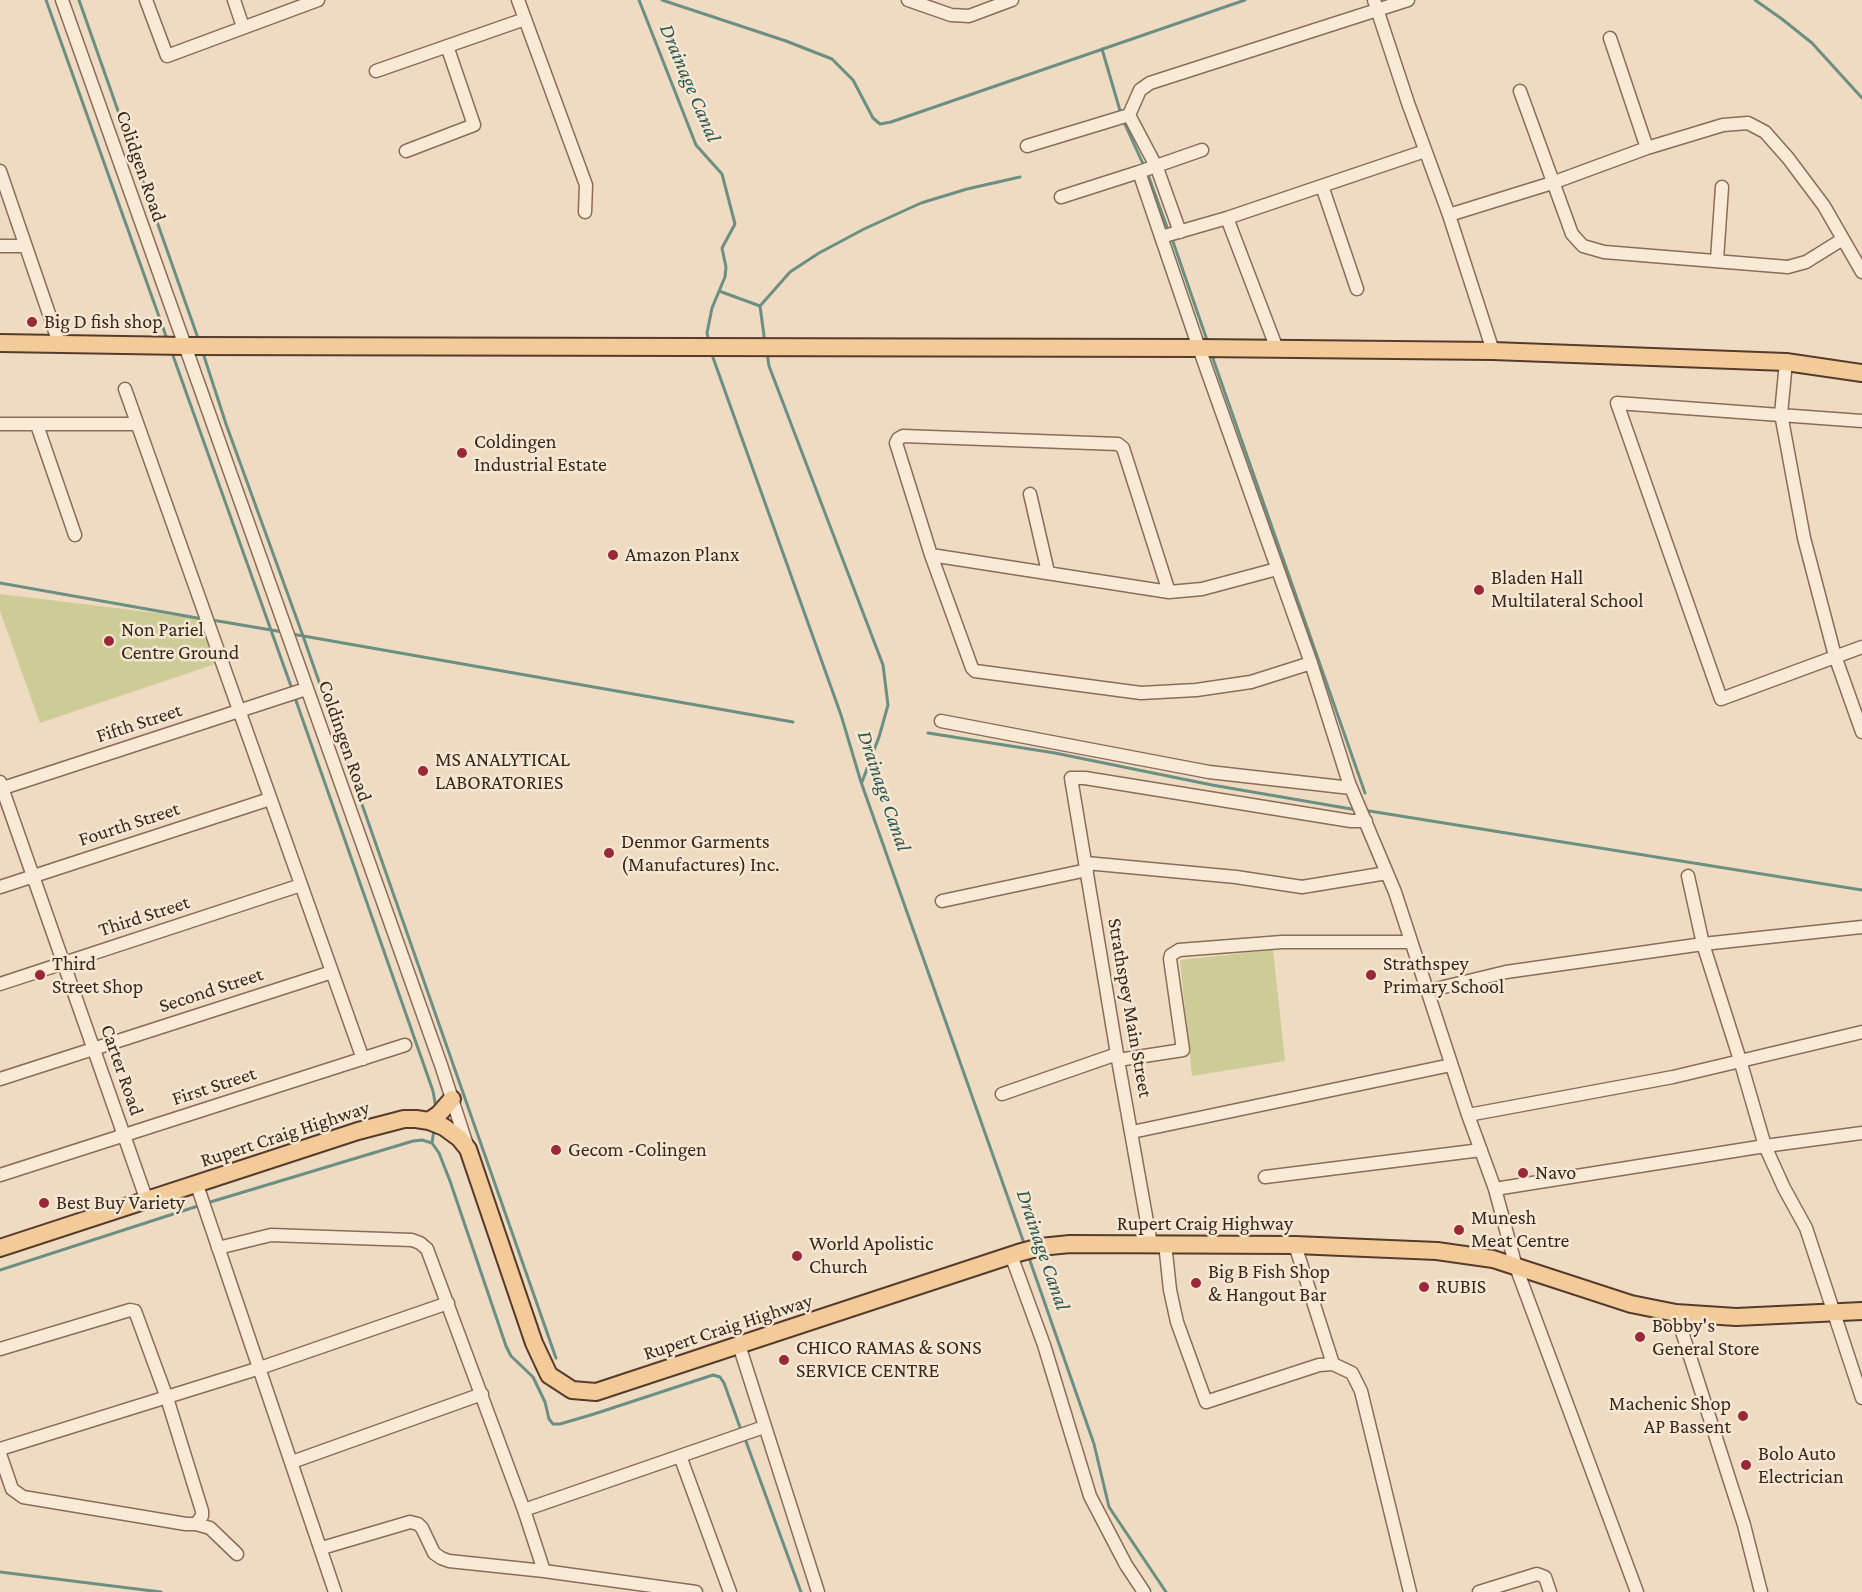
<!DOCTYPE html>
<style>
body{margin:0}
canvas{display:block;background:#efdbc2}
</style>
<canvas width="1862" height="1592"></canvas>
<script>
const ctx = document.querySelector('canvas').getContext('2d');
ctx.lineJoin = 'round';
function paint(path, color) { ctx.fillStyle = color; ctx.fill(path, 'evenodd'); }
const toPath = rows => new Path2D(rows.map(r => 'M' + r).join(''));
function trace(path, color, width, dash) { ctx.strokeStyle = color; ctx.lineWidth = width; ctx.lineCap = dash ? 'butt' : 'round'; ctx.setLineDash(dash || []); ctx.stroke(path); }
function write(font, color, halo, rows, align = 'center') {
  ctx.font = font + ' "Crimson Pro",serif'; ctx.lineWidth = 5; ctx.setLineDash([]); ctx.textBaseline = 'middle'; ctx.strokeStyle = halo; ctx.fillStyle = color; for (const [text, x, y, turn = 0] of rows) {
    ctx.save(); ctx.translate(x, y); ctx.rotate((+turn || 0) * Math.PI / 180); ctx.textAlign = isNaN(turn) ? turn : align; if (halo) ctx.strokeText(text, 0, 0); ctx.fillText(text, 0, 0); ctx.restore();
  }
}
paint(toPath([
 [0,594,198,618,215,664,40,723,0,611],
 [1273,950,1285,1061,1192,1076,1180,960]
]), '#cdcc96');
trace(toPath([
 [46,0,167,339],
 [79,0,199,341],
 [639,0,696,145,722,174,735,224,722,248,726,267,725,277,712,308,707,333,709,343],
 [662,0,786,41,832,59,853,80,873,118,880,124,891,122,1245,0],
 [1755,0,1782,19,1812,43,1862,98],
 [1102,49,1121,114],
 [1123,120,1144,166],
 [1147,172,1168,230],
 [1171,236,1208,343],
 [719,291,760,306,790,272,819,253,864,229,921,203,967,189,1020,177],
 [760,306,765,343],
 [171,350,292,689],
 [711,352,841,715,861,782,1025,1246],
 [767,352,769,366,883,665,888,705,879,737,862,782],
 [203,353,226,424,303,636,556,1358],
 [1211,353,1365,793],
 [0,583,203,619],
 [212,620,283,632],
 [292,634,793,722],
 [294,695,433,1091,436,1108],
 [928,733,1055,753,1212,785,1357,810],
 [1363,810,1862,890],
 [432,1143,434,1130],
 [207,1203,413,1141,422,1140,432,1143,439,1153,450,1181,506,1346,511,1356,533,1377,545,1402,549,1419,553,1424,560,1424,594,1414,713,1375,720,1377,724,1383,741,1430],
 [1028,1255,1094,1444,1109,1507,1166,1592],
 [0,1270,201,1205],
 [744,1436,801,1592],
 [0,1572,161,1592]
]), '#6b8f82', 3);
const minor = toPath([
 [62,0,441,1065,467,1145],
 [146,0,167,56,318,0],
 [234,0,243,27],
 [518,0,586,185,585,212],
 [908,0,951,15,969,16,1012,0],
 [1374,0,1408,103,1449,215,1493,351],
 [1610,38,1647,148],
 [376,71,525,19],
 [1520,91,1572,234,1583,246,1604,252,1788,267,1806,262,1843,239],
 [1129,115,1157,168,1180,232],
 [1027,146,1129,115,1140,90,1150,83,1408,0],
 [406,151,474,125,447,46],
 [0,171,59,343],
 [1139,172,1202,150],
 [1322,186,1357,289],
 [1061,197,1139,172,1199,348,1311,663,1349,783,1395,892,1468,1115,1495,1189,1516,1267,1637,1592],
 [1449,215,1552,183,1647,148,1723,125,1748,123,1765,132,1788,158,1824,206,1862,272],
 [1227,218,1277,349],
 [1161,237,1227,218,1425,151],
 [0,246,25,246],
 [1717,260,1722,187],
 [1786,362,1781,414,1804,538,1835,656,1862,732],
 [125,389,363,1059],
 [1862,421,1617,403,1721,699,1862,647],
 [0,424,136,424],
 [37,425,75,535],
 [1030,494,1048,572],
 [931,555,1169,592,1202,589,1277,569],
 [1169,592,1123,448,1118,444,903,436,898,439,896,443,931,555,972,668,975,671,1141,693,1196,690,1251,682,1311,663],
 [941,721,1209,772,1351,788],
 [0,782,147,1201],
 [0,789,306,689],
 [1086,863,1236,877,1302,887,1387,873],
 [1688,876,1703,944,1740,1060,1765,1146,1784,1188,1806,1228,1862,1398],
 [0,887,270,799],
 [942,901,1087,870],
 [0,984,301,885],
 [1427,991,1506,972,1703,944,1862,927],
 [1118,1060,1183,1050,1170,959,1171,955,1179,950,1282,942,1411,942],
 [0,1079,332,972],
 [1002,1094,1117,1054],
 [1468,1115,1673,1077,1862,1032],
 [1132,1132,1451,1065],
 [0,1175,405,1045],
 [1265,1177,1481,1150],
 [197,1185,335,1592],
 [1495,1189,1765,1146,1862,1133],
 [1165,1243,1170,1290,1177,1322,1206,1402,1319,1365,1333,1364],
 [1151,1244,1118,1060,1071,778,1085,778,1351,821,1366,821],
 [1295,1245,1333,1364,1352,1373,1361,1391,1410,1592],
 [218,1248,271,1235,412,1240,420,1243,427,1249,524,1510,544,1571],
 [1011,1255,1044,1345,1090,1496,1126,1565,1144,1592],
 [1676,1313,1744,1525,1761,1592],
 [739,1345,818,1592],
 [0,1349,130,1310,135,1311,167,1398,202,1511,202,1516,196,1524,186,1524,23,1497,12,1489,0,1454],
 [0,1449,260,1368,448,1303],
 [680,1456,730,1592],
 [292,1462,482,1394],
 [524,1510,764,1427],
 [196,1524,210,1528,237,1554],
 [322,1548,410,1522,418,1524,422,1528,434,1553,441,1558,449,1561,544,1571,696,1592],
 [1479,1592,1537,1574,1545,1577,1550,1592]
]);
const major = toPath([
 [0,343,185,346,1199,348,1493,351,1786,362,1862,373],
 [429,1121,439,1114,452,1099],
 [0,1248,358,1131,404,1119,416,1119,429,1121,444,1127,459,1138,468,1149,534,1343,549,1375,572,1390,596,1392,1018,1253,1040,1247,1070,1244,1295,1245,1437,1251,1493,1259,1631,1304,1676,1313,1736,1317,1862,1311]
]);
trace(minor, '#896c59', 15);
trace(major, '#563b2d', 20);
trace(minor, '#f9ead6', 12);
trace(major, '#f2cb99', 16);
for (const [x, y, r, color] of [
 [32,322,6,"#992838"],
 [462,453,6,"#992838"],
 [613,555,6,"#992838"],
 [1479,590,6,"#992838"],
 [109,641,6,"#992838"],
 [423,771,6,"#992838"],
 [609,853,6,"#992838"],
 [40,975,6,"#992838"],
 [1371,975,6,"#992838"],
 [556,1150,6,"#992838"],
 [1523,1173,6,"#992838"],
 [44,1203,6,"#992838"],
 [1459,1230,6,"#992838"],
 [797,1256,6,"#992838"],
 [1196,1283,6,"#992838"],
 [1424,1287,6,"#992838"],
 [1640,1337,6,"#992838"],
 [784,1360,6,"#992838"],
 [1743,1416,6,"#992838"],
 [1746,1465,6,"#992838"]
]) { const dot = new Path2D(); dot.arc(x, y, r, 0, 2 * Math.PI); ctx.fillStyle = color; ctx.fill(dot); trace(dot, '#f6e7d2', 2); }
write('20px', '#38271d', '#f6e7d2', [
 ["Colidgen Road",141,166,71],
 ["Fifth Street",139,723,-18],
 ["Coldingen Road",345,741,71],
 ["Fourth Street",129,824,-18],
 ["Third Street",144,916,-18],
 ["Second Street",211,990,-18],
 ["Strathspey Main Street",1130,1008,80],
 ["Carter Road",122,1070,71],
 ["First Street",214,1086,-18],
 ["Rupert Craig Highway",285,1134,-18],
 ["Rupert Craig Highway",1205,1224],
 ["Rupert Craig Highway",728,1327,-18]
]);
write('20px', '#38271d', '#f6e7d2', [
 ["Big D fish shop",44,322],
 ["Coldingen",474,442],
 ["Industrial Estate",474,465],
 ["Amazon Planx",625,555],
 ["Bladen Hall",1491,578],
 ["Multilateral School",1491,601],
 ["Non Pariel",121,630],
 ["Centre Ground",121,653],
 ["MS ANALYTICAL",435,760],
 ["LABORATORIES",435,783],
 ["Denmor Garments",621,842],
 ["(Manufactures) Inc.",621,865],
 ["Third",52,964],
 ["Street Shop",52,987],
 ["Strathspey",1383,964],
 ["Primary School",1383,987],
 ["Gecom -Colingen",568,1150],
 ["Navo",1535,1173],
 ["Best Buy Variety",56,1203],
 ["Munesh",1471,1218],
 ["Meat Centre",1471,1241],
 ["World Apolistic",809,1244],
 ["Church",809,1267],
 ["Big B Fish Shop",1208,1272],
 ["& Hangout Bar",1208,1295],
 ["RUBIS",1436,1287],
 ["Bobby's",1652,1326],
 ["General Store",1652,1349],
 ["CHICO RAMAS & SONS",796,1348],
 ["SERVICE CENTRE",796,1371],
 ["Machenic Shop",1731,1404,"right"],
 ["AP Bassent",1731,1427,"right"],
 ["Bolo Auto",1758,1454],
 ["Electrician",1758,1477]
], 'left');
write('italic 21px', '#2c5850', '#f6e7d2', [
 ["Drainage Canal",690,83,67],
 ["Drainage Canal",884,791,71],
 ["Drainage Canal",1043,1250,71]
]);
</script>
